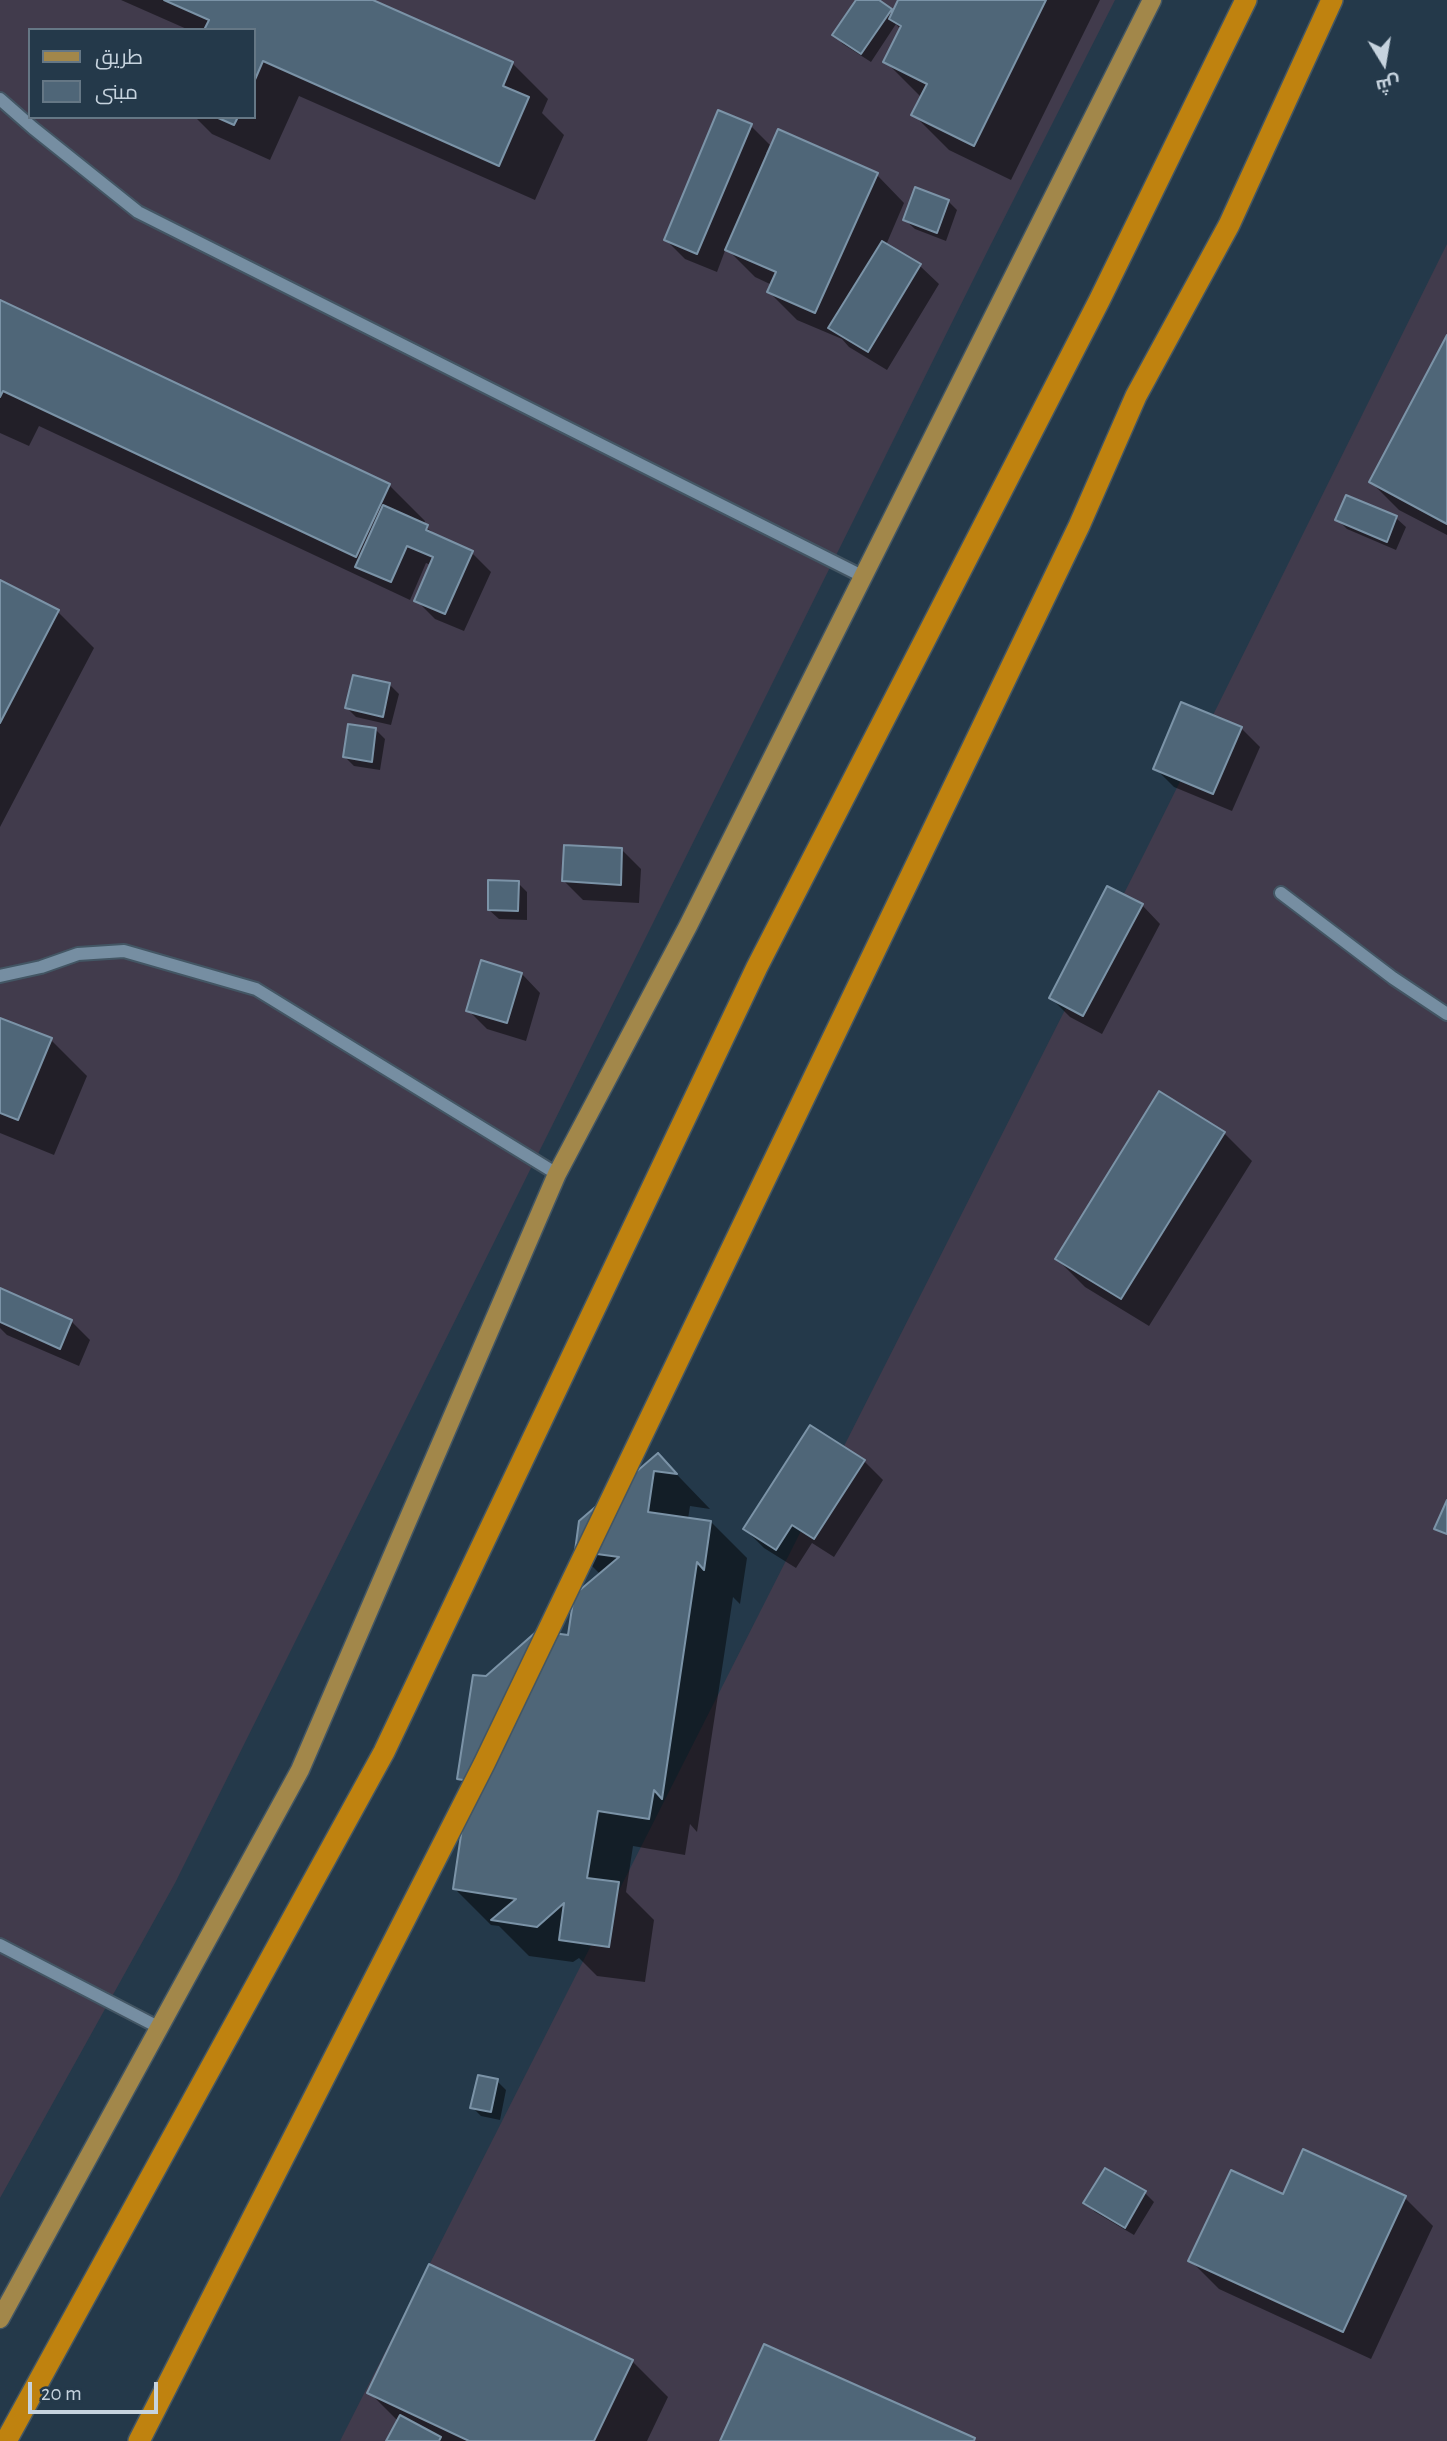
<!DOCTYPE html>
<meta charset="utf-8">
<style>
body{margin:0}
#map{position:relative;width:1447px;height:2441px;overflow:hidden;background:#24394a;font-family:"Alegreya Sans",Cairo,sans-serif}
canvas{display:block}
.legend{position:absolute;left:28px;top:28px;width:228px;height:91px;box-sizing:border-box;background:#24394a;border:2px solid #657785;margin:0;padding:9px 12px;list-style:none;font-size:21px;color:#c6d3de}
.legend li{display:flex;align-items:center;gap:14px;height:35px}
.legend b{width:35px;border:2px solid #657785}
.north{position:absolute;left:1349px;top:28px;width:70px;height:70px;-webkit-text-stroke:5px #24394a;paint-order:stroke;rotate:169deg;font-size:19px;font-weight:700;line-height:28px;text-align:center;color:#c6d3de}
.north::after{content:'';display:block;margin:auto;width:24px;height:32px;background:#c6d3de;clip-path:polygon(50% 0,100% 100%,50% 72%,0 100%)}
.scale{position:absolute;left:28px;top:2382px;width:130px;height:32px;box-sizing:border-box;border:4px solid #c6d3de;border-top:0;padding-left:9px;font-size:21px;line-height:24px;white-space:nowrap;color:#c6d3de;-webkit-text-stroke:5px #24394a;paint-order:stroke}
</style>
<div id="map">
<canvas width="1447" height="2441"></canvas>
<ul class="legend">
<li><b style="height:9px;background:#a2874a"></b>طريق</li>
<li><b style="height:19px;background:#4f6678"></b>مبنى</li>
</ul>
<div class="north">ش</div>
<div class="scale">20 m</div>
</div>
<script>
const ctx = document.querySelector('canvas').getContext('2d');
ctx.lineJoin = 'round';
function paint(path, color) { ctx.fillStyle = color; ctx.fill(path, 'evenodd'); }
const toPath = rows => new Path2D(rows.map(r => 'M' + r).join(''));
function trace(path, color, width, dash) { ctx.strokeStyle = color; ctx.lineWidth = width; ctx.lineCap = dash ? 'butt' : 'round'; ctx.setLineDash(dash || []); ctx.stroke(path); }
paint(toPath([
 [0,0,1115,0,987,252,175,1883,0,2198],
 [30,30,254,30,254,117,30,117],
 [1447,244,1447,2441,340,2441,1145,852]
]), '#413b4c');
paint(toPath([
 [121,0,369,0,512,63,548,99,542,113,564,135,535,200,299,96,270,160,212,134,195,117,254,117,254,30,189,30],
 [858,0,875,0,894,13,900,0,1100,0,1011,180,949,150,913,114,922,98,886,62,901,30,896,24,871,62,843,44,834,35],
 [751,126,770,145,766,153,877,175,904,203,886,245,920,266,939,284,887,370,849,347,842,339,797,320,769,292,772,285,755,277,726,248,717,272,685,259,666,240],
 [948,201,957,210,946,241,915,229,905,220],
 [0,302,389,485,425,521,424,525,439,538,472,553,491,572,464,631,435,619,416,600,431,565,426,563,410,600,39,426,29,446,0,433],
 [1447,339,1447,535,1399,510,1371,482],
 [1347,497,1396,518,1406,527,1396,550,1347,529,1338,520],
 [0,582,58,612,94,648,0,827],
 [389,684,399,694,391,725,356,717,347,708],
 [1241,728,1260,747,1232,811,1174,787,1155,768],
 [376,730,385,739,380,770,354,766,345,757],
 [622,850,641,869,639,903,583,900,564,881],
 [518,883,527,892,527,920,499,919,489,910],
 [1142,905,1160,924,1102,1034,1070,1017,1051,998],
 [522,974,540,993,526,1041,487,1029,468,1010],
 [0,1020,51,1040,87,1076,54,1155,0,1133],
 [1224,1133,1252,1161,1149,1326,1085,1287,1057,1259],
 [0,1290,71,1321,90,1340,79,1366,7,1335,0,1328],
 [658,1455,710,1509,690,1506,688,1519,711,1522,747,1558,740,1604,733,1597,697,1832,690,1824,685,1855,633,1846,626,1892,654,1920,645,1982,597,1976,579,1958,573,1962,529,1956,499,1926,491,1925,455,1889,469,1789,459,1779,486,1678,570,1637,601,1575,576,1550],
 [864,1461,883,1480,834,1557,812,1543,796,1568,764,1548,745,1529],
 [497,2081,506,2090,500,2120,481,2116,472,2107],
 [1304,2151,1405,2198,1433,2226,1371,2359,1219,2289,1191,2261,1284,2196],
 [1145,2193,1154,2202,1134,2235,1095,2212,1086,2203],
 [632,2361,668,2397,647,2441,388,2441,398,2421,370,2393]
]), '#0007');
const building = toPath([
 [164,0,373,0,513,62,503,86,529,97,499,166,263,61,254,82,254,30,204,30,209,20,164,0],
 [856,0,879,0,892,9,861,54,832,35,856,0],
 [898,0,1046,0,974,146,911,115,927,84,883,62,901,26,889,19,898,0],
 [718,110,752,124,697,254,664,240,718,110],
 [216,117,238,117,234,125,216,117],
 [778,129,878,173,815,313,767,292,776,272,725,250,778,129],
 [915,187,949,200,937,233,903,220,915,187],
 [882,241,921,264,868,352,828,328,882,241],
 [0,300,390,484,356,557,3,391,0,397,0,300],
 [1447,335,1447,524,1369,482,1447,335],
 [1346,495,1397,516,1387,542,1335,520,1346,495],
 [383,505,428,525,426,530,473,551,445,614,414,601,433,557,407,546,391,582,355,567,383,505],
 [0,580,59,610,0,723,0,580],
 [353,675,390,683,383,717,345,708,353,675],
 [1181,702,1242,727,1213,794,1153,769,1181,702],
 [348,724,376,728,372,762,343,757,348,724],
 [564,845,622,848,621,885,562,881,564,845],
 [488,880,519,881,518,911,488,910,488,880],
 [1107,886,1143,904,1083,1016,1049,998,1107,886],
 [481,960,522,973,507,1023,466,1011,481,960],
 [0,1018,52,1038,18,1120,0,1113,0,1018],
 [1159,1091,1225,1132,1121,1299,1055,1259,1159,1091],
 [0,1288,72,1320,60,1349,0,1322,0,1288],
 [810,1425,865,1460,814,1539,792,1525,776,1550,743,1529,810,1425],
 [658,1453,677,1474,654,1471,648,1512,711,1521,704,1570,697,1562,662,1799,654,1790,649,1819,598,1811,587,1878,619,1882,609,1947,559,1940,564,1903,537,1927,491,1920,516,1899,453,1889,469,1781,457,1779,473,1675,486,1676,537,1631,568,1635,574,1595,619,1557,575,1551,579,1521,658,1453],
 [1447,1500,1447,1534,1434,1529,1447,1500],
 [478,2075,498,2079,491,2112,470,2108,478,2075],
 [1303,2149,1406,2196,1343,2332,1188,2261,1231,2170,1283,2194,1303,2149],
 [1105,2168,1146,2191,1125,2228,1083,2203,1105,2168],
 [429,2264,633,2360,594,2441,469,2441,367,2393,429,2264],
 [764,2344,975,2438,974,2441,720,2441,764,2344],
 [400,2415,441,2437,439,2441,386,2441,400,2415]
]);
paint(building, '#4f6678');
trace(building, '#7b93a7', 2);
const minor = toPath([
 [0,99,33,128,138,212,864,577],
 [1281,893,1393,978,1447,1014],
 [0,976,41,967,78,954,124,951,256,989,557,1174],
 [0,1945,160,2028]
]);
const major = toPath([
 [0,2319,300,1770,557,1174,688,926,1152,0]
]);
const highway = toPath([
 [6,2441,384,1752,757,967,1099,301,1246,0],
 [139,2441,484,1764,1079,526,1136,396,1229,225,1332,0]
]);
trace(minor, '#435664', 16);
trace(major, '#435664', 21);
trace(highway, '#435664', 24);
trace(minor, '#768ea2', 12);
trace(major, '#a2874a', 18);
trace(highway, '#bf820f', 21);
</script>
